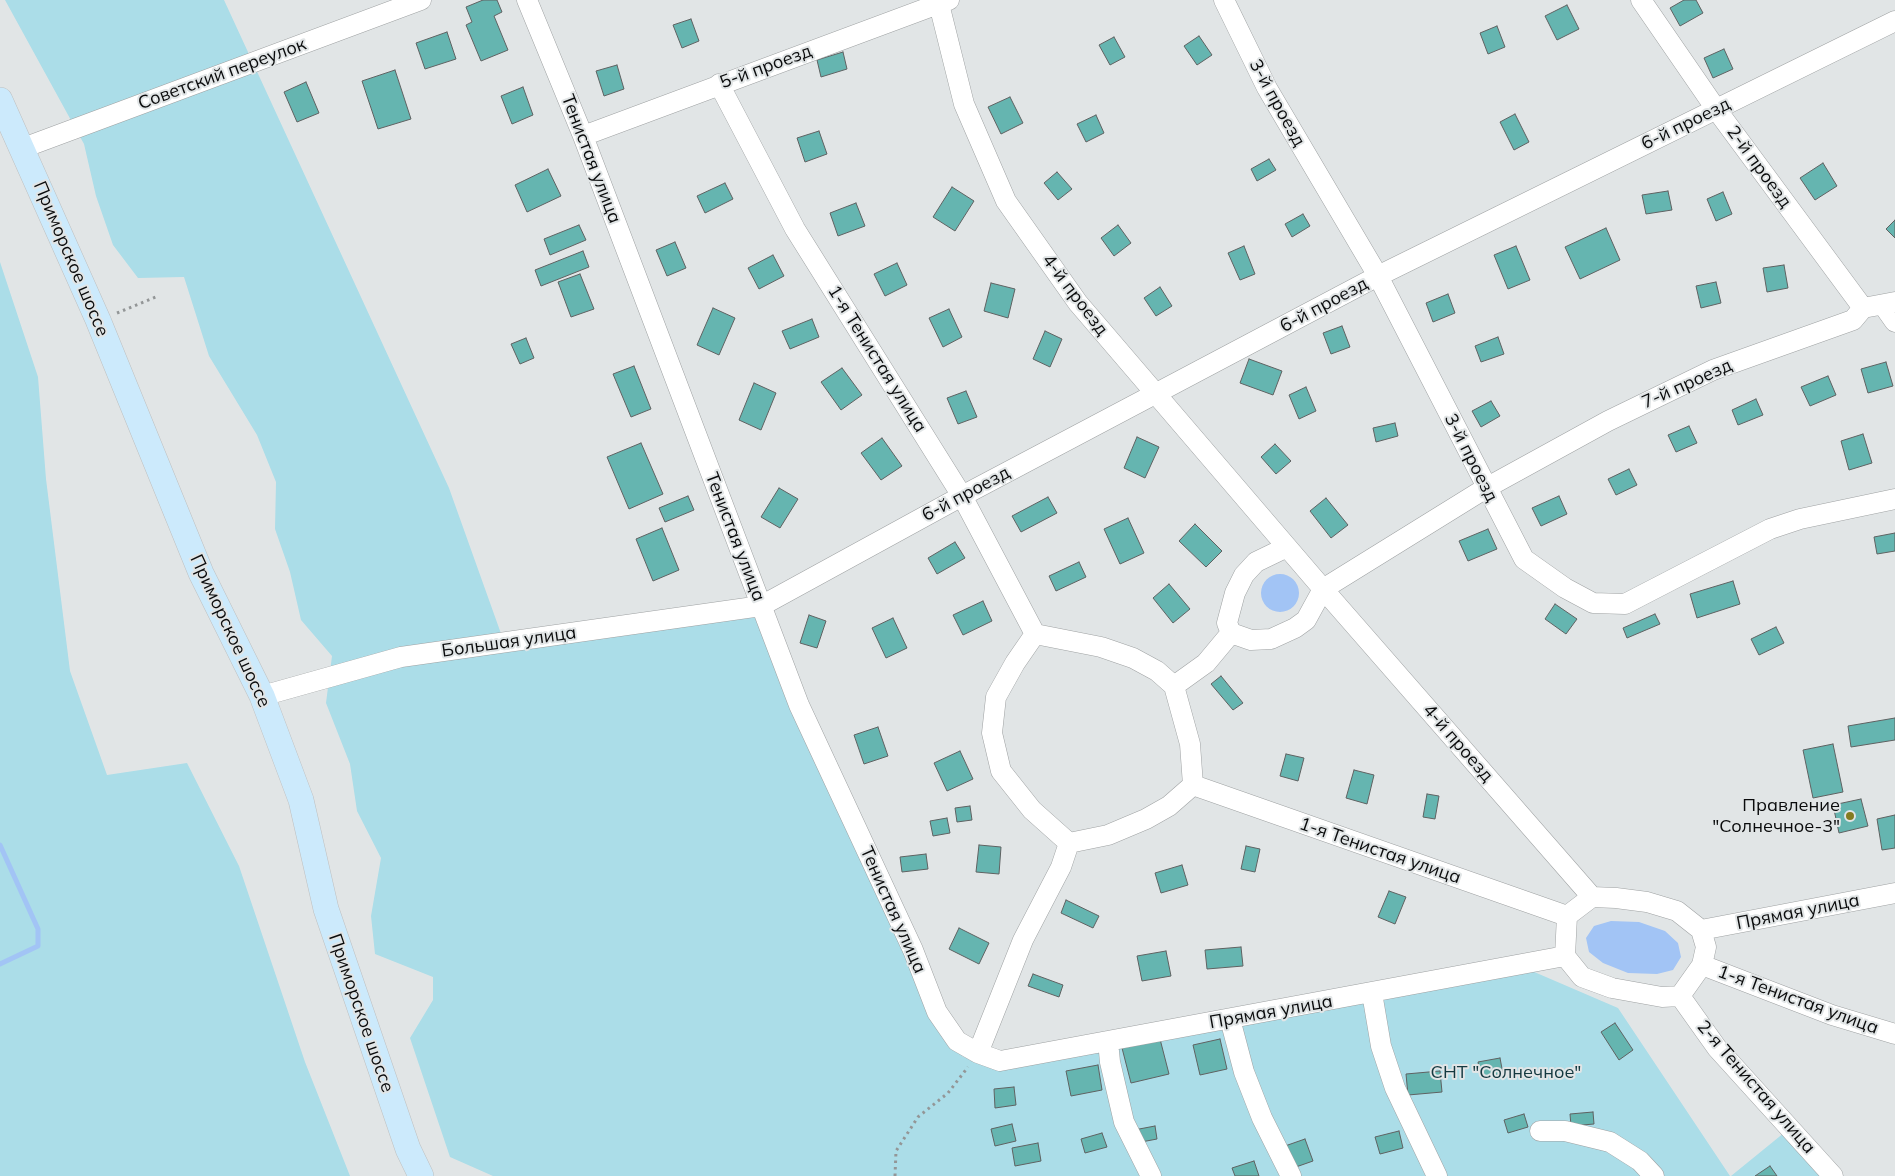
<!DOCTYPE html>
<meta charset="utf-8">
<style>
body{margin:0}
canvas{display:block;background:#e1e5e6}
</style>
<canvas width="1895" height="1176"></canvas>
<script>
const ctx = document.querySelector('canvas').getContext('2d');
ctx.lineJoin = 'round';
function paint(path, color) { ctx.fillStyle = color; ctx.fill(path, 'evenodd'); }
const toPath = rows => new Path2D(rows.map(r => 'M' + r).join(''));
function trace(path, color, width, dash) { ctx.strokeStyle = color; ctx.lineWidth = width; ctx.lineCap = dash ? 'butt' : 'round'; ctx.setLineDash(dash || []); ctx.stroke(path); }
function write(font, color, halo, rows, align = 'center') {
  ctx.font = font + ' Mulish,sans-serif'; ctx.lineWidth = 4; ctx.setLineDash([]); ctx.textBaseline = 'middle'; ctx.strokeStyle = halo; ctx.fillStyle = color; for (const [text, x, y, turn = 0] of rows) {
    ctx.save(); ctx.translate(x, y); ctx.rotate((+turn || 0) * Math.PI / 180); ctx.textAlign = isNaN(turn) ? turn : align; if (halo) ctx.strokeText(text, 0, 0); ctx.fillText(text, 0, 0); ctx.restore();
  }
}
paint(toPath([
 [5,0,224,0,449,488,504,642,747,608,766,619,937,1012,963,1057,1000,1061,1518,965,1618,1008,1730,1176,493,1176,450,1157,410,1038,433,1000,433,977,375,954,371,916,381,858,357,811,350,764,326,703,332,656,301,620,290,572,275,529,276,482,257,435,209,356,184,277,138,278,113,245,96,196,84,144],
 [0,262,38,377,46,479,70,671,107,775,187,763,239,866,305,1062,350,1176,0,1176],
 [1790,1128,1833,1176,1731,1176]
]), '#abdde8');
paint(toPath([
 '1261 593a19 19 0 1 1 38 0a19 19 0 1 1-38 0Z',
 [1611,921,1639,922,1665,931,1678,943,1681,957,1673,970,1657,974,1628,973,1603,963,1589,952,1586,938,1594,926]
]), '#a2c4f5');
trace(toPath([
 [0,845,38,929,38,946,0,964]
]), '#a2c4f5', 5);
const building = toPath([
 [483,0,497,0,502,12,494,16,508,50,481,61,466,25,472,22,466,7,483,0],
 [1684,0,1696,0,1703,13,1680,26,1670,8,1684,0],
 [1567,5,1579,29,1557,40,1545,16,1567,5],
 [691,19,699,41,682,48,673,25,691,19],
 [1497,26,1505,47,1488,54,1480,33,1497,26],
 [447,32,456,59,425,69,416,43,447,32],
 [1199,36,1212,55,1197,65,1184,46,1199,36],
 [1114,37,1125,57,1110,65,1099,45,1114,37],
 [1724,49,1733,69,1713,78,1704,58,1724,49],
 [843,52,847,69,821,77,817,60,843,52],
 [617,65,624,89,604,96,596,71,617,65],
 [395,70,411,119,378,129,362,81,395,70],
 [306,82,319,113,297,122,284,92,306,82],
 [523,87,533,115,512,124,501,96,523,87],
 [1010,97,1023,123,1001,134,988,107,1010,97],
 [1515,114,1529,142,1514,150,1500,122,1515,114],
 [1096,115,1104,133,1086,142,1077,124,1096,115],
 [819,131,827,154,805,162,797,138,819,131],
 [1269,159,1276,170,1257,181,1251,169,1269,159],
 [1823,163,1837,186,1815,200,1800,178,1823,163],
 [548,169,561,196,527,212,515,185,548,169],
 [1057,172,1072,189,1058,200,1044,183,1057,172],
 [725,183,733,199,705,213,697,196,725,183],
 [952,187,974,201,955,231,933,217,952,187],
 [1668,191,1672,210,1646,214,1642,195,1668,191],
 [1723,192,1732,214,1716,221,1707,199,1723,192],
 [856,203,865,226,838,236,830,213,856,203],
 [1303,214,1310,226,1292,237,1285,224,1303,214],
 [1895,220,1895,238,1886,229,1895,220],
 [579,225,586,240,550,255,544,239,579,225],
 [1118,225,1131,243,1114,256,1101,238,1118,225],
 [1606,228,1620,260,1580,279,1565,247,1606,228],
 [675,242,686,268,667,276,656,250,675,242],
 [1244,246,1255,274,1240,280,1228,253,1244,246],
 [1516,246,1530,280,1508,289,1494,255,1516,246],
 [583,251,589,267,541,286,535,270,583,251],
 [773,255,784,276,759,289,748,268,773,255],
 [897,263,907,285,885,296,874,274,897,263],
 [1784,265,1788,288,1767,292,1763,268,1784,265],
 [580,274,594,309,571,317,558,282,580,274],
 [1716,282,1721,303,1701,308,1696,286,1716,282],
 [991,283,1015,289,1008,318,984,311,991,283],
 [1160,287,1172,306,1156,316,1144,298,1160,287],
 [1448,294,1455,313,1433,322,1426,303,1448,294],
 [713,308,735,318,719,355,697,345,713,308],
 [949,309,962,337,943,347,929,318,949,309],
 [812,319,819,337,790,349,782,331,812,319],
 [1342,326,1350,347,1331,354,1323,333,1342,326],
 [1045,331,1062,339,1050,367,1033,359,1045,331],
 [1498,337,1504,354,1481,362,1475,346,1498,337],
 [526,338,534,358,520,364,511,344,526,338],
 [1249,359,1282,371,1273,395,1240,383,1249,359],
 [1886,362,1893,386,1868,393,1861,369,1886,362],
 [634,366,651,409,631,417,613,374,634,366],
 [842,368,862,395,841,410,821,382,842,368],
 [1828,376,1836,395,1810,406,1801,387,1828,376],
 [754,383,776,393,761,430,739,420,754,383],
 [1306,387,1316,411,1299,419,1289,395,1306,387],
 [966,391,977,417,958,424,947,398,966,391],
 [1756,399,1763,415,1738,425,1732,410,1756,399],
 [1491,401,1500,416,1481,427,1472,411,1491,401],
 [1395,423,1398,436,1376,442,1373,428,1395,423],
 [1689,426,1697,443,1676,452,1668,435,1689,426],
 [1863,434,1872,463,1849,470,1841,441,1863,434],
 [1137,437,1159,447,1145,478,1124,468,1137,437],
 [882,438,902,466,881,480,861,453,882,438],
 [641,443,663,494,629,509,607,457,641,443],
 [1275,444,1291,461,1276,474,1261,457,1275,444],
 [1629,469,1637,485,1616,495,1608,479,1629,469],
 [779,488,798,499,780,528,761,517,779,488],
 [688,496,694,510,665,522,659,508,688,496],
 [1559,496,1567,514,1541,526,1532,508,1559,496],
 [1048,497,1057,513,1021,532,1012,516,1048,497],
 [1326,498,1348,525,1331,538,1310,511,1326,498],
 [1128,518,1144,553,1120,564,1104,529,1128,518],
 [1195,524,1222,551,1206,567,1179,541,1195,524],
 [662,528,679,570,653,581,636,539,662,528],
 [1488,529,1497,549,1468,561,1459,541,1488,529],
 [1895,533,1895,551,1877,554,1874,537,1895,533],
 [955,542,965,558,937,574,928,558,955,542],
 [1079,562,1086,577,1056,591,1049,576,1079,562],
 [1733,581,1740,604,1697,618,1690,594,1733,581],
 [1169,584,1190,609,1173,623,1153,598,1169,584],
 [983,601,992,621,963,635,953,615,983,601],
 [1555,604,1577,619,1566,634,1545,619,1555,604],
 [1655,614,1660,624,1627,638,1623,628,1655,614],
 [809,615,826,621,817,648,800,643,809,615],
 [893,618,907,648,886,658,872,628,893,618],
 [1776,627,1784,643,1759,655,1751,639,1776,627],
 [1221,676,1243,703,1233,710,1211,684,1221,676],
 [1895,718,1895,740,1851,747,1848,726,1895,718],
 [878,727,888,756,864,764,854,735,878,727],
 [1833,744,1843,792,1813,798,1803,750,1833,744],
 [960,751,973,779,947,791,934,763,960,751],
 [1286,754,1304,758,1298,781,1280,776,1286,754],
 [1354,770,1374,775,1367,804,1346,798,1354,770],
 [1427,794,1439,796,1435,819,1423,817,1427,794],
 [1861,799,1868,826,1839,833,1833,805,1861,799],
 [970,806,972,820,957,822,955,808,970,806],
 [1895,815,1895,848,1882,850,1877,819,1895,815],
 [947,818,950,833,933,836,930,821,947,818],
 [979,845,1001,847,999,874,976,872,979,845],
 [1246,846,1260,849,1255,872,1241,869,1246,846],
 [926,854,928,869,902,872,900,857,926,854],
 [1182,865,1188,885,1161,893,1155,873,1182,865],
 [1389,891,1406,897,1395,924,1378,917,1389,891],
 [1066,900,1099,916,1093,928,1061,913,1066,900],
 [959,928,989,943,979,964,949,949,959,928],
 [1241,947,1243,966,1207,969,1205,950,1241,947],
 [1166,951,1171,976,1142,981,1137,956,1166,951],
 [1033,974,1063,985,1059,997,1028,986,1033,974],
 [1615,1023,1633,1050,1619,1060,1601,1032,1615,1023],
 [1160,1039,1169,1074,1131,1083,1122,1048,1160,1039],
 [1220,1039,1227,1069,1200,1075,1193,1045,1220,1039],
 [1500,1058,1503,1074,1481,1078,1478,1062,1500,1058],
 [1098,1065,1102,1090,1071,1096,1066,1071,1098,1065],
 [1440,1071,1442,1092,1408,1095,1406,1074,1440,1071],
 [1014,1087,1016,1105,995,1108,994,1089,1014,1087],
 [1593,1112,1594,1124,1571,1126,1570,1114,1593,1112],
 [1524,1114,1528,1127,1508,1133,1504,1120,1524,1114],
 [1012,1124,1016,1141,995,1146,991,1129,1012,1124],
 [1155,1126,1157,1139,1136,1143,1134,1130,1155,1126],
 [1399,1131,1403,1148,1380,1154,1375,1137,1399,1131],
 [1102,1133,1107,1147,1085,1153,1081,1139,1102,1133],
 [1305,1139,1313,1161,1293,1168,1285,1146,1305,1139],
 [1038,1143,1041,1161,1015,1166,1012,1148,1038,1143],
 [1254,1161,1259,1176,1235,1176,1232,1168,1254,1161],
 [1770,1166,1777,1176,1755,1176,1770,1166]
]);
paint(building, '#65b5b0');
trace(building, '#5f6262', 1);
const minor = toPath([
 [527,0,583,136,799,705,913,950,937,1012,957,1041,978,1053,1000,1061,1565,956],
 [938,0,964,104,1006,201,1078,303,1323,589,1592,897],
 [1224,0,1267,88,1378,276,1524,559,1565,588,1593,603,1625,604,1770,529,1800,519,1895,499],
 [1641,0,1716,109,1863,308],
 [719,84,795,229,962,496,1035,634],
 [583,136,949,0],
 [23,148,421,0],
 [1883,305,1895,322],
 [1287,547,1256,562,1244,575,1235,593,1227,623,1231,633,1251,640,1271,639,1295,628,1306,620,1323,589,1486,488,1608,421,1713,370,1853,320,1863,308,1895,302],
 [1035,634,1101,647,1133,658,1157,671,1174,686,1190,744,1193,785,1169,806,1146,819,1108,835,1069,843,1032,810,1001,771,992,733,996,697,1015,663,1035,634],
 [1174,686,1206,663,1231,633],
 [262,696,401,657,761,606,962,496,1378,276,1895,21],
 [1193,785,1567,916],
 [1592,897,1616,898,1647,902,1677,911,1701,930,1706,947,1702,965,1680,996,1662,997,1612,988,1582,977,1565,956,1567,916,1592,897],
 [1701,930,1895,893],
 [1702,965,1832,1015,1895,1034],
 [1372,993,1381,1046,1395,1088,1437,1176],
 [1680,996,1717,1048,1833,1176],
 [1230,1019,1244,1072,1262,1118,1291,1176],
 [1108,1041,1110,1062,1124,1122,1151,1176],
 [978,1053,1023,940,1061,867,1069,843],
 [1540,1131,1565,1131,1610,1142,1640,1161,1654,1176]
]);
const major = toPath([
 [0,100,98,320,201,573,262,696,301,800,326,909,408,1149,421,1176]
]);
trace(minor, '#9fa2a3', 21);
trace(major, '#bfc0c0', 26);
trace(toPath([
 [117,313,158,296],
 [895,1176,896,1151,918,1117,948,1093,968,1067]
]), '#939697', 3, [2.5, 4]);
trace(minor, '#fff', 20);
trace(major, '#cceafc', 25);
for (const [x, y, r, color] of [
 [1850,816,5,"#847b20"]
]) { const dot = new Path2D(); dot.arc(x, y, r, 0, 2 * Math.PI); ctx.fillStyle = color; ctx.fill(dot); trace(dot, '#e1e5e6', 2); }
write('18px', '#0a0b0c', '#e1e5e6', [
 ["5-й проезд",766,67,-20],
 ["Советский переулок",222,74,-20],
 ["3-й проезд",1277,103,61],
 ["6-й проезд",1686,124,-26],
 ["Тенистая улица",591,159,69],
 ["2-й проезд",1759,167,54],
 ["Приморское шоссе",71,259,67],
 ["4-й проезд",1075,295,53],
 ["6-й проезд",1324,305,-28],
 ["1-я Тенистая улица",877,359,58],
 ["7-й проезд",1687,384,-24],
 ["3-й проезд",1471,458,63],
 ["6-й проезд",966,494,-28],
 ["Тенистая улица",735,537,69],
 ["Приморское шоссе",230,631,65],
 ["Большая улица",509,642,-8],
 ["4-й проезд",1458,743,49],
 ["1-я Тенистая улица",1380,851,19],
 ["Тенистая улица",893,910,66],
 ["Прямая улица",1798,912,-11],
 ["1-я Тенистая улица",1798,1000,20],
 ["Прямая улица",1271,1012,-10],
 ["Приморское шоссе",361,1013,71],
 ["2-я Тенистая улица",1756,1087,49]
]);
write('18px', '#0a0b0c', '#e1e5e6', [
 ["Правление",1840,806],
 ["\"Солнечное-3\"",1840,827]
], 'right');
write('18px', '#143940', '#e1e5e6', [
 ["СНТ \"Солнечное\"",1506,1073]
]);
</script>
